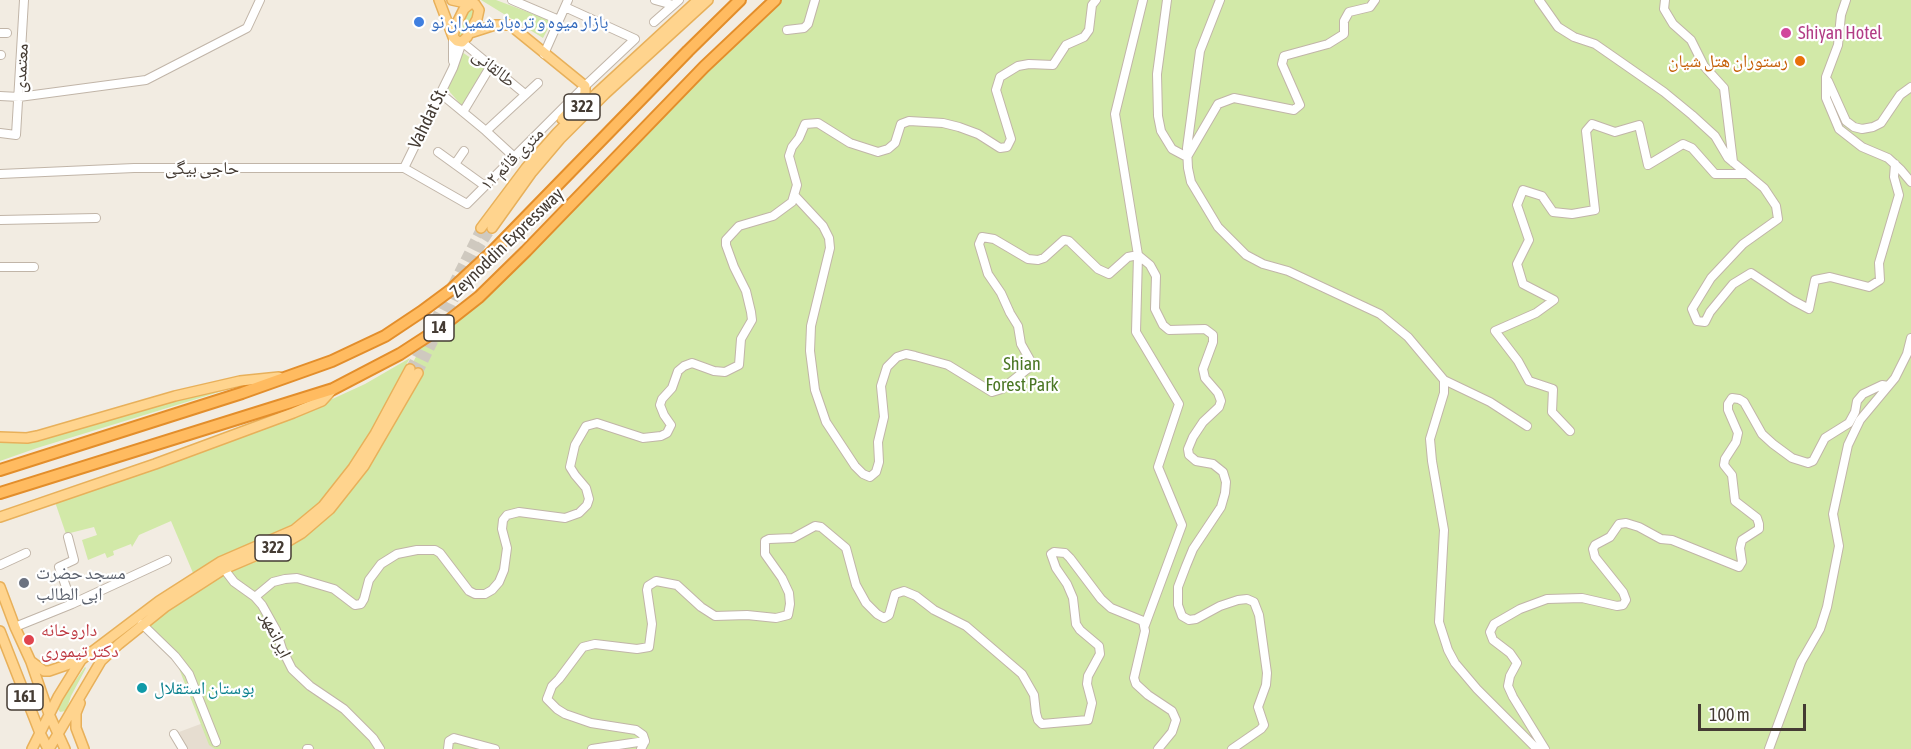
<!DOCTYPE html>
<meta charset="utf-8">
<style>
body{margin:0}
#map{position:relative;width:1911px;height:749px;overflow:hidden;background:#f2ece2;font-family:"Asap Condensed",sans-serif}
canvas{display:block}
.scale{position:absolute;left:1698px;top:704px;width:108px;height:27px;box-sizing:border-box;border:3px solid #443b33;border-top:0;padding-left:8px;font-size:18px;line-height:21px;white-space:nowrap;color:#443b33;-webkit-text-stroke:4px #fff;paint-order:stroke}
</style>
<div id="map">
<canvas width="1911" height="749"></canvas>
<div class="scale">100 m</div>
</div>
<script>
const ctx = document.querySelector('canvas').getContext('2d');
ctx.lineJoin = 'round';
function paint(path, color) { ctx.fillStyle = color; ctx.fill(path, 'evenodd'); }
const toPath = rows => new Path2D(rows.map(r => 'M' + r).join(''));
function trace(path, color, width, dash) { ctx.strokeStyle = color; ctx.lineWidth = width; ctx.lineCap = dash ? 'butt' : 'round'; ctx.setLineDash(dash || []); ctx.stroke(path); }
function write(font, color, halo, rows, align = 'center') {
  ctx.font = font + ' "Asap Condensed","Noto Naskh Arabic",sans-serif'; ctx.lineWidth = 4.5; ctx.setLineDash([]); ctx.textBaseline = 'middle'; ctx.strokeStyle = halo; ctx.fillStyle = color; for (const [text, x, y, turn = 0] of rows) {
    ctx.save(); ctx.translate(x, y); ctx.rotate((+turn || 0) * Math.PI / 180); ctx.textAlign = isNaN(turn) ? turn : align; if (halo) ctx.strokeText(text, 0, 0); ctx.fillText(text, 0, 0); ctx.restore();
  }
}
paint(toPath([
 [206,722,216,749,187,749,179,732]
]), '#e6ddd0');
paint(toPath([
 [481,0,496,0,552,21,543,38],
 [773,0,1911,0,1911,749,215,749,209,745,178,666,168,650,133,620,297,524,229,553,193,573,171,521,139,535,132,547,131,544,113,551,114,555,107,558,105,553,88,560,82,540,97,535,94,527,66,534,55,502,315,407,365,384,410,358,406,365,410,368,428,334,468,304],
 [468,8,475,9,475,19,461,37,456,33],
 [462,52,485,68,462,106,449,91,448,86],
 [242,385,37,448,0,461,0,439,9,440],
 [85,667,86,668,71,696,66,711,60,712,58,709,63,698]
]), '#d2e9a8');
trace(toPath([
 [410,369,481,228],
 [418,373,481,245,492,228]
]), '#cfc9bf', 9, [9, 4.5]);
const minor = toPath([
 [512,0,559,20],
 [655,0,673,5],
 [1143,0,1115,114,1138,255,1136,332,1179,404,1158,467,1182,525,1145,625],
 [1167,0,1157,74,1158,116,1161,131,1172,149,1187,157,1218,104,1234,98,1294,110,1300,105,1282,64,1284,56,1328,44,1344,34,1344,21,1349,12,1370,7,1375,0],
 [1220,0,1200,51,1187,148,1188,168,1191,182,1218,227,1246,255,1263,264,1288,271,1380,314,1408,337,1444,380,1444,393,1430,439,1432,461,1444,530,1439,622,1448,650,1455,663,1477,689,1537,749],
 [1539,0,1558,27,1574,37,1595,44,1664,92,1692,115,1715,136,1728,158,1764,188,1776,206,1778,219,1743,244,1711,278,1692,309,1697,321,1705,322,1710,312,1733,284,1751,273,1792,300,1809,309,1815,280,1830,277,1869,287,1880,280,1879,263,1899,195,1894,177,1895,164],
 [1665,0,1664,9,1673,24,1691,40,1704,66,1724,88,1733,162],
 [1846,0,1841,15,1838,45,1826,77,1826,98,1839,129,1862,147,1888,158,1901,170,1911,182],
 [654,22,679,0],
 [787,30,804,28,808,24,815,0],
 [0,33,7,33],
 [544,54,568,0],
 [0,55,1,55],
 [453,61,453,37],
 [1828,81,1846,121,1854,127,1862,129,1873,127,1881,123,1900,95,1911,87],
 [440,93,486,131,511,154],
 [0,96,19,97,146,80,247,28,260,0],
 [463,112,490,67],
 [486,131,538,83],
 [0,133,16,135,24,0],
 [438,152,485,186],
 [455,164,464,151],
 [404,168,467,204,585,86,635,39,565,7],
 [404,168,453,68,462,42,525,94],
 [0,174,134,168,404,168],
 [795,196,823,226,829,238,830,248,811,326,810,351,815,390,826,422,855,466,863,474,870,477,876,472,879,462,878,442,884,417,881,386,887,367,897,357,906,354,915,356,948,365,992,392,1002,389,1031,366,1030,360,1021,344,1018,326,1010,313,1001,293,988,274,979,244,982,237,994,239,1028,259,1038,260,1044,258,1064,240,1069,241,1098,269,1109,274,1128,257,1138,255,1150,265,1156,276,1155,309,1163,325,1169,330,1205,329,1213,335,1213,342,1203,369,1205,378,1218,393,1221,401,1219,407,1203,422,1193,437,1188,449,1189,455,1196,461,1213,464,1223,472,1226,482,1225,493,1221,507,1193,549,1186,566,1178,587,1178,605,1182,616,1189,620,1196,619,1220,606,1238,600,1247,599,1254,602,1259,615,1267,673,1266,685,1258,707,1264,725,1261,729,1232,749],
 [0,220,96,218],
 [0,267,34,267],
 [1444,380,1490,402,1527,426],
 [1570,431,1552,412,1553,389,1529,381,1518,361,1495,331,1536,313,1554,300,1523,284,1517,264,1529,240,1517,205,1523,190,1542,196,1553,212,1572,214,1595,210,1586,131,1592,124,1615,132,1639,125,1648,165,1683,144,1692,148,1715,174,1746,174],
 [68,537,74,560,59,567,72,604],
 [0,565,26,553],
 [224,569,234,582,255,597,262,605,276,630,282,649,292,669,310,686,344,709,373,738,380,749],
 [255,597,273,582,285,579,297,578,334,589,355,605,361,604,364,599,369,580,381,564,397,554,417,550,435,550,440,553,469,591,475,594,485,594,492,590,499,582,504,570,507,548,502,529,503,520,507,515,519,512,565,518,579,513,587,505,589,499,586,488,575,475,570,467,575,445,586,426,597,423,643,438,661,436,667,433,671,425,664,415,660,405,662,399,672,388,678,371,684,366,692,363,714,371,725,372,739,365,741,339,752,320,751,312,746,291,734,267,726,245,726,240,739,226,773,216,792,202,797,185,789,156,792,147,799,138,805,124,818,123,850,143,878,152,888,149,895,143,901,124,909,121,943,123,959,127,978,134,1000,148,1007,147,1011,139,996,90,1000,77,1018,66,1029,64,1053,65,1066,45,1084,37,1089,30,1092,5,1096,0],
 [142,624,175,656,189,674,216,742],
 [15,627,72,604,167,560],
 [174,734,183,749],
 [307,749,309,749],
 [448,749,449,741,454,738,495,749],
 [592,749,645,741],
 [641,749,645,741,643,735,636,730,591,723,565,714,557,709,547,699,552,686,559,679,583,647,595,644,637,649,649,647,652,624,647,590,648,586,656,581,677,585,701,607,715,616,747,615,776,618,788,615,790,604,789,593,782,578,765,554,765,541,769,539,793,538,815,526,821,527,846,548,856,585,866,603,877,614,884,618,889,615,895,594,904,591,916,596,934,610,966,626,1022,674,1034,695,1036,713,1038,720,1042,724,1088,720,1092,703,1087,684,1088,676,1100,654,1099,646,1080,630,1076,624,1073,598,1067,584,1056,568,1051,554,1054,552,1065,553,1070,558,1101,599,1111,608,1143,621,1145,631,1134,678,1136,684,1148,695,1172,711,1176,720,1172,732,1158,749],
 [1545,749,1513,697,1508,686,1510,676,1517,663,1510,653,1493,640,1490,632,1494,624,1520,609,1547,599,1582,598,1617,606,1623,605,1626,600,1623,592,1595,557,1593,549,1595,545,1610,537,1619,524,1626,523,1639,527,1661,539,1672,540,1739,567,1742,562,1740,548,1742,540,1759,529,1759,524,1757,518,1735,501,1732,475,1724,465,1725,459,1736,442,1738,433,1728,410,1728,404,1732,398,1739,399,1744,402,1762,434,1773,444,1792,458,1808,463,1813,461,1825,438,1849,423,1855,412,1857,401,1863,394,1882,385,1888,386],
 [1769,749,1801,662,1820,629,1827,607,1839,546,1833,514,1848,445,1860,420,1895,378,1907,354,1911,338]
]);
const major = toPath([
 [439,0,453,37],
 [452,0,470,4],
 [470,4,475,4,479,10,477,19,467,37,462,42,457,41,453,37,455,27,464,9,470,4],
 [470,33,495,25,510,25,585,86,585,94,562,119],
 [481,228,526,168,557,133,597,93,698,0],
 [492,228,532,172,560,139,605,94,708,0],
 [0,437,27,438,37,436,175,396,240,381,279,377],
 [0,517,155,464,293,413,322,401,333,389],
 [0,587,15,627,31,662,49,714,65,749],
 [0,631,40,733,48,749],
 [32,662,44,671,49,671,81,660],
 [80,703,76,713,76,728,84,749],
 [32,749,58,697,81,660,159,601,220,562,294,530,323,506,353,468,375,434,410,369],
 [49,749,101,661,119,644,165,607,224,569,285,543,302,533,330,509,364,466,418,373]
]);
const highway = toPath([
 [0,470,242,393,332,361,385,336,421,312,452,289,492,252,688,51,740,0],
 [0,493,333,389,400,354,437,330,479,297,526,251,704,67,775,0]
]);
trace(minor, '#c1b5a8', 10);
trace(major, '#e8b05a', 12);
trace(highway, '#e38e2b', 14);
trace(minor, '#fff', 8);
trace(major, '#ffd48e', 9);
trace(highway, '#ffbb60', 10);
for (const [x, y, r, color] of [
 [419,22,6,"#3f7fe0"],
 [1786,33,6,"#d1479c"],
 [1800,61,6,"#e8710a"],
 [24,583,6,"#6b7280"],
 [29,640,6,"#e0444e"],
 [142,688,6,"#0f9aa8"]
]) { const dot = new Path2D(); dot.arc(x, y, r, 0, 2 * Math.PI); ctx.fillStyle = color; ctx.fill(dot); trace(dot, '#fff', 2); }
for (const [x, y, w] of [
 [582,107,36],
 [439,328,30],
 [273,548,36],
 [25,697,36]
]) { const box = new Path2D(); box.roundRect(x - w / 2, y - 13, w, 26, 4.5); ctx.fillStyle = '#fff'; ctx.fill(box); trace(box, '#443b33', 1.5); }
write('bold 16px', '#443b33', null, [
 ["322",582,107],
 ["14",439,328],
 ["322",273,548],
 ["161",25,697]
]);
write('18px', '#366cbe', '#fff', [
 ["بازار میوه و تره‌بار شمیران نو",431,22]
], 'left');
write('18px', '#b23c85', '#fff', [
 ["Shiyan Hotel",1798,33]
], 'left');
write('18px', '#c56008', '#fff', [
 ["رستوران هتل شیان",1788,61]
], 'right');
write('18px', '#443b33', '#fff', [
 ["معتمدی",21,68,-87],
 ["طالقانی",494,68,39],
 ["Vahdat St.",428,118,-64],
 ["۱۲ متری قائم",512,159,-45],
 ["حاجی بیگی",202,168],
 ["Zeynoddin Expressway",507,243,-44],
 ["ایرانمهر",276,635,65]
]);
write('18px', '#4b7724', '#fff', [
 ["Shian",1022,364],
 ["Forest Park",1022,385]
]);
write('18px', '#5b616d', '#fff', [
 ["مسجد حضرت",36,573],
 ["ابی الطالب",36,594]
], 'left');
write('18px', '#be3a42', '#fff', [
 ["داروخانه",41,630],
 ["دکتر تیموری",41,651]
], 'left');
write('18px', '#0d838f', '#fff', [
 ["بوستان استقلال",154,688]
], 'left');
</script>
